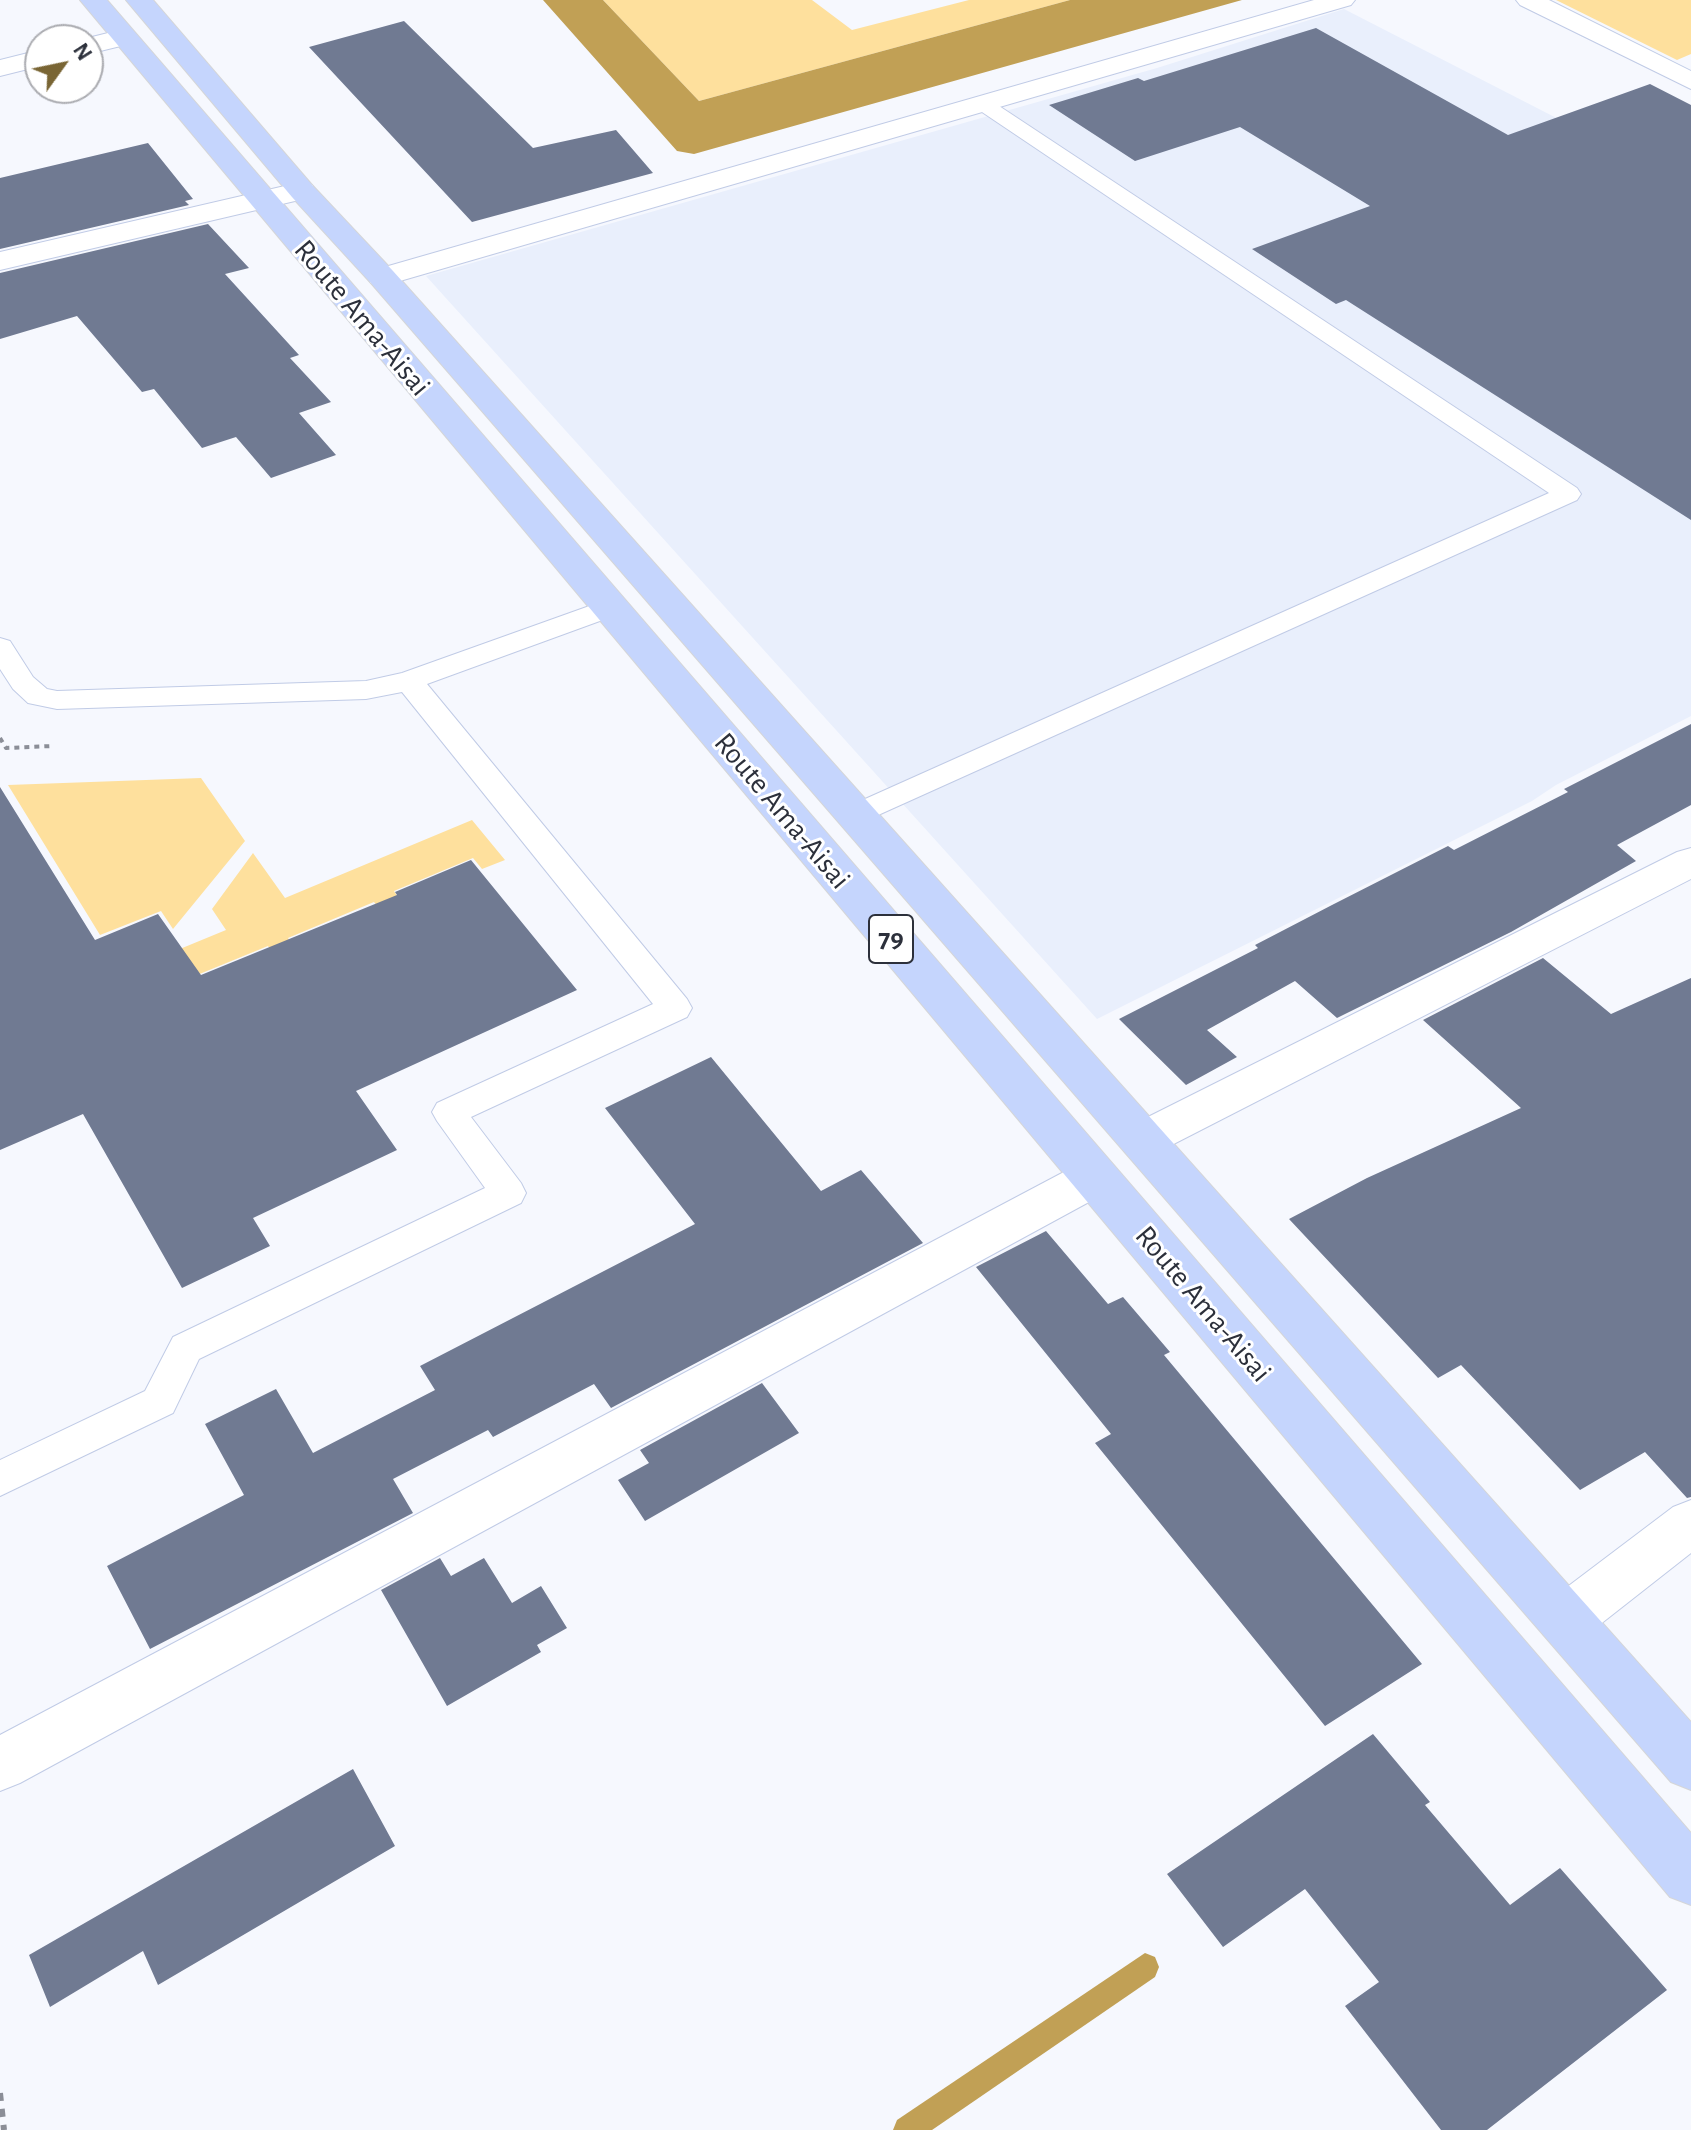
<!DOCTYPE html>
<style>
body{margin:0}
#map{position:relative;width:1691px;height:2130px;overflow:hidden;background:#f6f8fe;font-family:"Alegreya Sans",sans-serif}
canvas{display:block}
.north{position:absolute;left:24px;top:24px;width:80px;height:80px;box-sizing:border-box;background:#fff;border:2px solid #abacb1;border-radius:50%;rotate:57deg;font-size:22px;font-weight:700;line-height:32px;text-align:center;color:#2c303b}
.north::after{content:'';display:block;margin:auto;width:28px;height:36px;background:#796534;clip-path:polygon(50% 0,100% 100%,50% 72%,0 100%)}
</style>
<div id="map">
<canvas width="1691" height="2130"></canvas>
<div class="north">N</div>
</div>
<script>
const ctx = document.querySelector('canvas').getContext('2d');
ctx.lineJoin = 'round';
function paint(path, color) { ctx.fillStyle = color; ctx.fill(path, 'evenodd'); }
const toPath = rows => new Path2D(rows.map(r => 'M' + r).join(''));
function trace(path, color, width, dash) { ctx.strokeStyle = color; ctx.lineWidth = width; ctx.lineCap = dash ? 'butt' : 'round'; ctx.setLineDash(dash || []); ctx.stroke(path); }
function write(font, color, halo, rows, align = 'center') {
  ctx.font = font + ' "Alegreya Sans",sans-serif'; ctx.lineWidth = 6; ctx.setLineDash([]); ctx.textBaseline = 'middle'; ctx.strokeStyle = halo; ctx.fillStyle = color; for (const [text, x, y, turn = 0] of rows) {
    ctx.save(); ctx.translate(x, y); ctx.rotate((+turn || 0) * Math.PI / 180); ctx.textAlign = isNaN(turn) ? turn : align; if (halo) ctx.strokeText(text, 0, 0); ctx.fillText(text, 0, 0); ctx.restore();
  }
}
paint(toPath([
 [1344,9,1691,187,1691,716,1556,785,1532,801,1097,1019,426,276,1157,68]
]), '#e9effc');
paint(toPath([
 [603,0,812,0,852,30,969,0,1070,0,699,101],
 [1556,0,1691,0,1691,54,1677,60],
 [201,778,245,841,173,929,161,911,100,935,8,785],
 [472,820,505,860,482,869,473,858,394,891,404,906,384,915,374,902,288,938,297,952,278,961,268,946,180,982,124,972,226,930,212,909,253,853,285,898]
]), '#fee09d');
paint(toPath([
 [543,0,603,0,699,101,1070,0,1242,0,694,154,677,151]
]), '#c1a055');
paint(toPath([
 [1145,1953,1155,1957,1159,1967,1155,1977,932,2130,893,2130,897,2120,1145,1953]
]), '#c1a055');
paint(toPath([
 [404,21,533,148,616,130,653,173,472,222,309,47],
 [1316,28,1508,135,1650,84,1691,105,1691,520,1346,300,1336,304,1252,249,1370,206,1240,127,1135,161,1049,105,1138,78,1144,81],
 [148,143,193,199,185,201,189,205,0,249,0,178],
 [208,224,249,268,225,274,299,355,290,358,331,402,299,413,336,455,271,478,236,437,202,448,154,389,142,392,77,316,0,339,0,273],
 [1691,724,1691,805,1617,845,1636,861,1511,932,1337,1018,1295,981,1207,1030,1237,1057,1186,1085,1119,1019,1258,948,1255,945,1332,905,1448,846,1454,850,1568,792,1564,789],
 [0,787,95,940,158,914,201,975,397,895,395,892,471,860,577,990,356,1091,397,1150,253,1218,270,1246,182,1288,83,1114,0,1150],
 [1543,958,1611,1014,1691,978,1691,1497,1687,1498,1645,1452,1580,1490,1461,1365,1438,1378,1289,1219,1367,1178,1521,1108,1423,1020],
 [711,1057,821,1191,861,1170,923,1243,611,1408,594,1384,493,1437,488,1430,393,1479,413,1513,150,1649,107,1566,244,1495,205,1424,276,1389,313,1453,435,1390,420,1366,695,1224,605,1108],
 [1046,1231,1108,1304,1123,1297,1170,1352,1164,1355,1422,1664,1325,1726,1095,1443,1111,1434,976,1267],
 [762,1383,799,1433,645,1521,618,1480,649,1463,640,1450],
 [440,1558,451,1576,484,1558,512,1603,541,1586,567,1628,537,1645,541,1652,447,1706,381,1590],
 [1373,1734,1430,1802,1425,1805,1510,1905,1560,1868,1667,1990,1487,2130,1441,2130,1345,2006,1379,1982,1305,1889,1223,1947,1167,1874],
 [353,1769,395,1846,158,1985,143,1951,50,2007,29,1955]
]), '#707a92');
const service = toPath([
 [983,98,990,100,1577,488,1581,494,1577,500,856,825,845,822,841,815,845,808,1549,493,976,108,972,104,976,100,983,98],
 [609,599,619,602,623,608,619,614,427,684,687,999,692,1008,687,1017,471,1117,521,1183,526,1193,521,1203,199,1359,173,1413,0,1496,0,1460,145,1391,173,1337,485,1188,437,1121,432,1112,437,1103,653,1004,402,692,366,699,57,709,28,703,13,689,0,669,0,638,10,641,33,677,47,689,57,691,366,681,402,673,609,599]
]);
const minor = toPath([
 [1314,0,1355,0,1351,5,393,283,382,286,371,283,367,277,371,271,1314,0],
 [1516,0,1549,0,1691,71,1691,89,1520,5,1516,0],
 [124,29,133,31,137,37,133,43,88,54,88,40,80,40,124,29],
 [40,50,40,66,0,76,0,60,40,50],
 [1691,848,1691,879,1158,1152,1142,1157,1126,1152,1119,1140,1126,1128,1677,852,1691,848],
 [1095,1159,1111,1164,1118,1177,1111,1190,20,1783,0,1791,0,1735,1079,1164,1095,1159],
 [1691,1500,1691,1553,1584,1637,1565,1644,1546,1637,1538,1620,1546,1603,1673,1507,1691,1500]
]);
const tertiary = toPath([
 [302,182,312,185,316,191,312,197,0,270,0,252,302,182]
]);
const primary = toPath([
 [80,0,107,0,1691,1833,1691,1905,1670,1897,80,0],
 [126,0,153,0,312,185,393,271,1691,1722,1691,1790,1671,1782,371,283,292,197,126,0]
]);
trace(service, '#c0cbe6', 2);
trace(minor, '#c0cbe6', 2);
trace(tertiary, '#c0cbe6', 2);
trace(primary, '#d5d6d8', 2);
trace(toPath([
 [0,738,6,748,53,746]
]), '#8b8e97', 4, [5, 5]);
trace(toPath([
 [0,2093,4,2130]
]), '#8b8e97', 6, [8, 8]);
paint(service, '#fff');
paint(minor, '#fff');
paint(tertiary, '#fff');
paint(primary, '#c5d5fd');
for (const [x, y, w] of [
 [891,939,44]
]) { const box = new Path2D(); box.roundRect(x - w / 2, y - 24, w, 48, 6); ctx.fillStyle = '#fff'; ctx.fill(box); trace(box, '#2c303b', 2); }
write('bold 28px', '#2c303b', null, [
 ["79",891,939]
]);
write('30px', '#2c303b', '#fff', [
 ["Route Ama-Aisai",362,318,50],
 ["Route Ama-Aisai",782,811,50],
 ["Route Ama-Aisai",1203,1304,50]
]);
</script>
